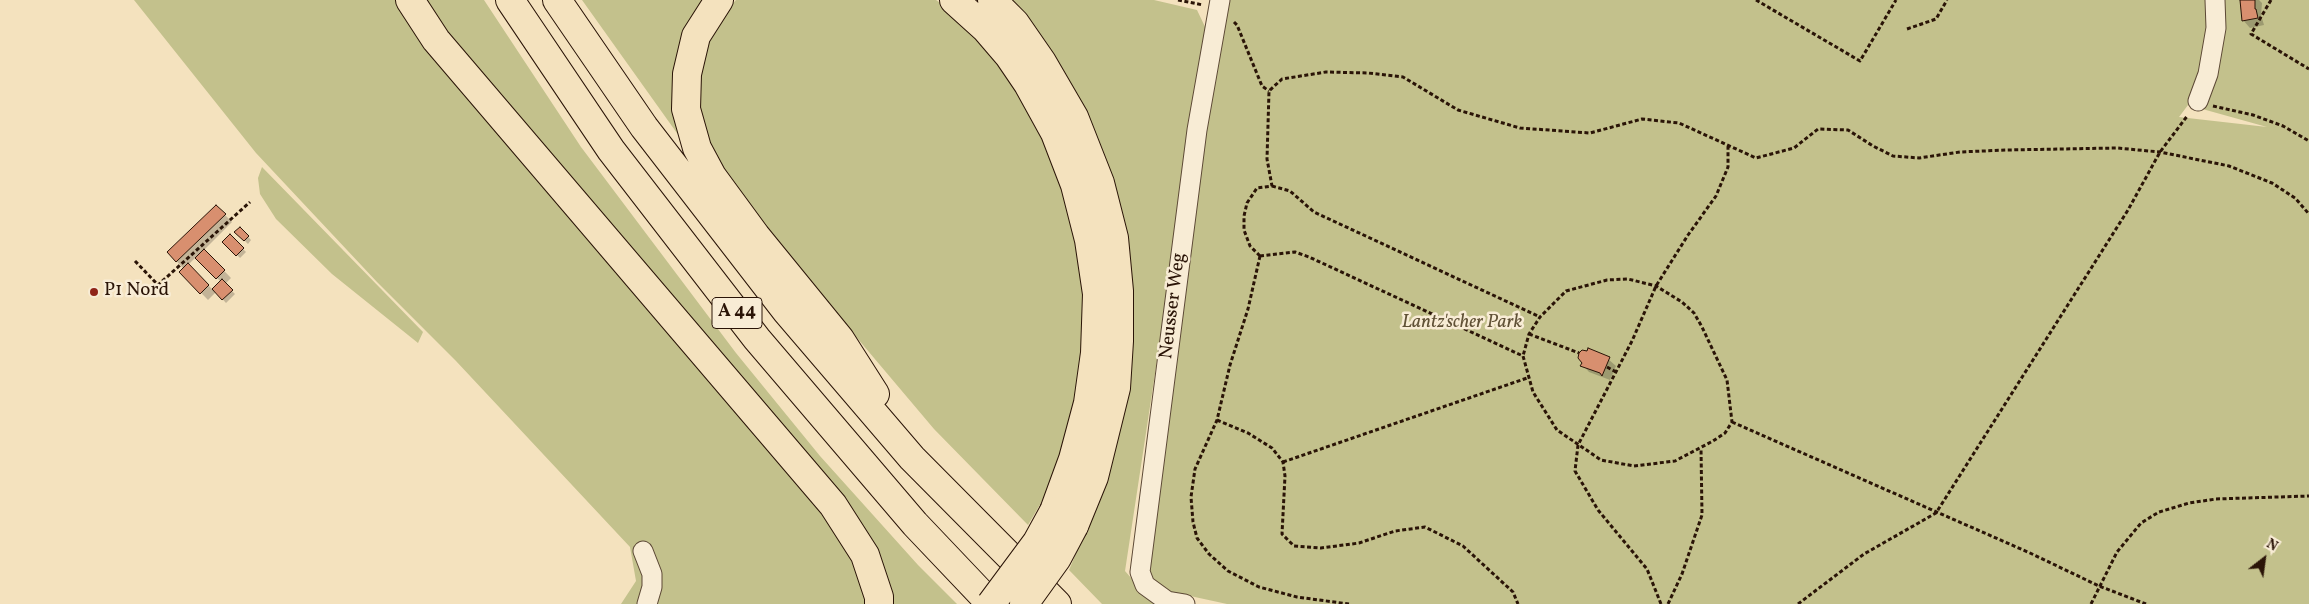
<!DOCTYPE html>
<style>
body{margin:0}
#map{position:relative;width:2309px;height:604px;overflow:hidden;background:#f4e2be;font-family:Vollkorn,serif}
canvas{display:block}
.north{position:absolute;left:2239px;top:534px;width:50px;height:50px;-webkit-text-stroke:4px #f8ecd5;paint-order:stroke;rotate:30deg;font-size:14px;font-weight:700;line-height:20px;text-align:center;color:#2a1407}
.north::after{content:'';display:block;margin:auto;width:18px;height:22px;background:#2a1407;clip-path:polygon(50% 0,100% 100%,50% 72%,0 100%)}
</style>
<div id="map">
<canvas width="2309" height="604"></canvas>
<div class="north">N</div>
</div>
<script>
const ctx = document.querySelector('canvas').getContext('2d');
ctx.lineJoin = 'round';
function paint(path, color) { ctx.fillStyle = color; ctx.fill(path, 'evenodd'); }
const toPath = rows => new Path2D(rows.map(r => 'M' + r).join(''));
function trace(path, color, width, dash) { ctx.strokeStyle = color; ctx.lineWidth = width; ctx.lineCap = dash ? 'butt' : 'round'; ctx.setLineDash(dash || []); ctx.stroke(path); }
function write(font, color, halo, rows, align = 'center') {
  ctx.font = font + ' Vollkorn,serif'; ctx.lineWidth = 5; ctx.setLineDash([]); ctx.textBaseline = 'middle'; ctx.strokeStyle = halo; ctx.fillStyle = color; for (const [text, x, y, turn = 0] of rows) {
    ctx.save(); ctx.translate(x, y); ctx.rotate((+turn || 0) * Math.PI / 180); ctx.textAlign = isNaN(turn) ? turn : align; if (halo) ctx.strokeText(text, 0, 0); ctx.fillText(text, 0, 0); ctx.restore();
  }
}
paint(toPath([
 [134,0,484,0,581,147,736,353,820,456,918,565,957,604,621,604,636,581,630,547,456,361,377,282,256,153],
 [582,0,704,0,698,7,683,37,673,96,679,136],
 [736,0,936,0,952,11,1007,73,1053,157,1078,245,1085,297,1083,358,1076,411,1059,464,1045,496,1028,525,934,429,798,268,733,185,712,153,702,121,698,93,701,67,711,37,727,10],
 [1000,0,1154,0,1197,10,1207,31,1125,571,1154,604,1102,604,1069,570,1101,495,1131,346],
 [1224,0,2309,0,2309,604,1227,604,1158,589,1147,583,1218,32],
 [2188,105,2267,127,2179,117],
 [262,167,423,332,418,343,332,274,276,219,260,194,258,178]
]), '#c3c18c');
paint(toPath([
 [2242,0,2259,0,2262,3,2261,15,2264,25,2250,28,2243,20],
 [216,206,232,222,204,250,231,278,225,284,235,294,226,303,216,292,208,300,181,272,184,269,169,253],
 [196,257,221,282,213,290,188,265],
 [240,228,251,240,248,244,236,232],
 [230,236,246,252,240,258,224,242],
 [1588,350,1608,359,1616,366,1610,380,1589,372,1582,364,1580,354]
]), '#0003');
const building = toPath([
 [2240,0,2255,0,2255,9,2256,9,2258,18,2242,21,2240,0],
 [216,205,226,214,176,262,167,252,216,205],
 [240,227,249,236,244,241,234,232,240,227],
 [230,234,244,248,236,256,222,242,230,234],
 [204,249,225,270,216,279,195,258,204,249],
 [188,263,209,285,200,294,179,272,188,263],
 [222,279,233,290,222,300,212,289,222,279],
 [1588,348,1610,357,1602,376,1600,373,1580,366,1582,363,1578,358,1579,353,1582,350,1587,351,1588,348]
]);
paint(building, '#d88f6f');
trace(building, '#2a1407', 1);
const minor = toPath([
 [2198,101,2208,74,2216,28,2215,0],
 [643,551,652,574,652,587,647,604],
 [1185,604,1167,601,1145,585,1140,572,1197,130,1220,0]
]);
const highway = toPath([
 [410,0,436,40,833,505,865,555,879,597,879,604],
 [510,0,611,150,757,339,915,524,991,604],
 [557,0,644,127,787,312,912,458,1057,604],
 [719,0,696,36,687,74,686,109,697,148,712,176,756,236,840,339,875,394],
 [954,0,985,28,1009,56,1028,84,1055,133,1075,185,1089,240,1097,294,1095,353,1088,403,1073,459,1054,511],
 [992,0,1015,23,1042,62,1074,117,1100,183,1114,238,1119,291,1119,341,1116,388,1094,477,1074,526]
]);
trace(minor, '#5c4835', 21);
trace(highway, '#2a1407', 30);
trace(toPath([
 [1178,0,1203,5],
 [1756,0,1860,61,1896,0],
 [2271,0,2251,34,2309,69],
 [1234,22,1237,25,1262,86,1269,91],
 [1907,29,1936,19,1947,0],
 [2213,106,2253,115,2283,126,2309,141],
 [1272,186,1290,191,1314,212,1540,317],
 [1260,256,1250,246,1244,230,1244,216,1247,203,1257,188,1272,186,1267,159,1269,91,1282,79,1326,72,1368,73,1403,77,1458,110,1520,128,1590,133,1642,119,1679,123,1756,158,1794,148,1818,129,1848,130,1873,146,1893,156,1919,158,1960,152,2006,150,2117,148,2160,152,2229,166,2272,183,2295,198,2309,214],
 [1260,256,1295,252,1309,257,1523,356,1533,392,1557,430,1601,460,1634,466,1675,461,1713,441,1725,433,1732,422,1727,380,1702,327,1694,313,1682,302,1656,286,1628,279,1607,280,1566,291,1540,317,1529,334,1523,356],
 [1260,256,1248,309,1230,365,1217,420,1195,469,1191,497,1193,522,1197,538,1209,554,1228,571,1259,587,1297,597,1349,604],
 [135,261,158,285,250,202],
 [1529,334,1579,353],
 [1607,367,1616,372],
 [1217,420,1248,433,1272,448,1283,462,1285,476,1282,534,1294,546,1321,548,1359,543,1395,531,1425,527,1463,546,1513,592,1518,604],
 [1732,422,2030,553,2099,586,2146,604],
 [1283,462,1530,377],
 [1661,604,1647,569,1598,510,1575,471,1578,445,1632,341,1656,286,1688,235,1716,196,1728,167,1728,146],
 [1668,604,1682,574,1702,515,1701,448],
 [1798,604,1864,554,1936,513,2128,210,2160,152,2188,115],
 [2091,604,2117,552,2141,523,2159,512,2189,503,2216,499,2309,496]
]), '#2a1407', 3, [4, 2.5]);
trace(minor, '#f8ecd5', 19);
trace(highway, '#f4e2be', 28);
const highwayBridge = toPath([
 [991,604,1037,542,1054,511],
 [1024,604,1057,558,1074,526]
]);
trace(highwayBridge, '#2a1407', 30, []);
trace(highwayBridge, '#f4e2be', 28);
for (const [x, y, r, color] of [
 [94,292,5,"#8f2418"]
]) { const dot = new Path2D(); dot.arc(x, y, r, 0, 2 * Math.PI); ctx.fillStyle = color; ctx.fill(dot); trace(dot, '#f8ecd5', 2); }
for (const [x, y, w] of [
 [737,313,50]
]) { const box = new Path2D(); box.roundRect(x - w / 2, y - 15.5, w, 31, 4); ctx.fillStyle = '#f8ecd5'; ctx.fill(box); trace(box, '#2a1407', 1); }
write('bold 18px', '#2a1407', null, [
 ["A 44",737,313]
]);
write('19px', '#2a1407', '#f8ecd5', [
 ["P1 Nord",104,292]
], 'left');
write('19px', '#2a1407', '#f8ecd5', [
 ["Neusser Weg",1174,306,-83]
]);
write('italic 19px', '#605136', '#f8ecd5', [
 ["Lantz'scher Park",1462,324]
]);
</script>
